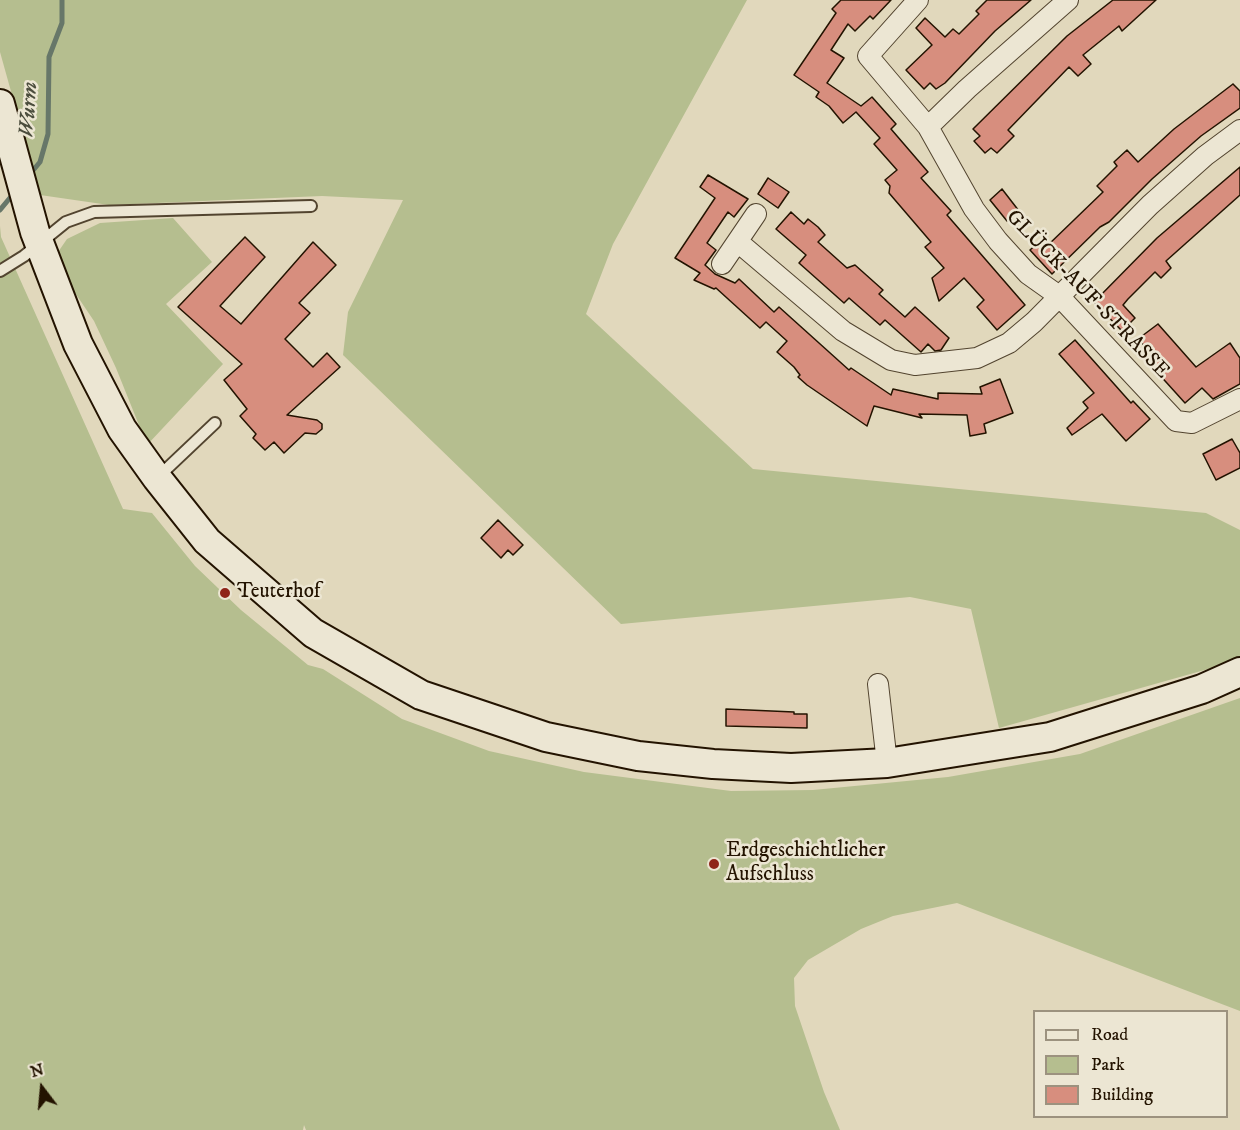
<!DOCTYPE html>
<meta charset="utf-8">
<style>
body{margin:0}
#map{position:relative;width:1240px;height:1130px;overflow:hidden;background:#e1d8bc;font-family:"IM FELL DW Pica",serif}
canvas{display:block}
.legend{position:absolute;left:1033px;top:1010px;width:195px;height:108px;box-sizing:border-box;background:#ece6d3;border:2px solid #9c927f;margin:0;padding:8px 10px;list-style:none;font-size:18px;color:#231300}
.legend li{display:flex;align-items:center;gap:12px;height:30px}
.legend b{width:30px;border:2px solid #9c927f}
.north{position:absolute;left:12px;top:1058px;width:60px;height:60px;-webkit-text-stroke:4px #ece6d3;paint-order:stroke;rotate:344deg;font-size:16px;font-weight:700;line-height:24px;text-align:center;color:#231300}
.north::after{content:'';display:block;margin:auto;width:21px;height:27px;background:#231300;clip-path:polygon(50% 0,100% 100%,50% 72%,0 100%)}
</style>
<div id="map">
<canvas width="1240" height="1130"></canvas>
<ul class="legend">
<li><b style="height:8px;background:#ece6d3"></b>Road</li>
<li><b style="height:16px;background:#b5be8f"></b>Park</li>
<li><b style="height:16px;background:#d78e7e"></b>Building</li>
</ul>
<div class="north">N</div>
</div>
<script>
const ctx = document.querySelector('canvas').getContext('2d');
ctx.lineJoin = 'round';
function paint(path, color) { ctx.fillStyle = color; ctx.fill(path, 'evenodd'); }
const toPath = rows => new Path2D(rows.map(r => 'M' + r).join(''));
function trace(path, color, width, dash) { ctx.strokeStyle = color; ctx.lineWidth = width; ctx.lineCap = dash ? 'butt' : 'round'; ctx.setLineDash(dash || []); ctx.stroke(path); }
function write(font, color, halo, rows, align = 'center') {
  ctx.font = font + ' "IM FELL DW Pica",serif'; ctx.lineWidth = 5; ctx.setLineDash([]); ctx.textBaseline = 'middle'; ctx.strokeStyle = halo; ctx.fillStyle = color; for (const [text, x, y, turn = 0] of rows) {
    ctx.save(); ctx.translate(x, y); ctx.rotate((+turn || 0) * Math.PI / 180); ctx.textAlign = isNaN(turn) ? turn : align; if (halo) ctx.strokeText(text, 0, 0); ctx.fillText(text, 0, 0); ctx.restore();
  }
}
paint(toPath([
 [0,0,747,0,613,244,586,314,753,469,1206,513,1240,530,1240,660,999,728,971,609,910,597,621,624,343,355,348,312,403,200,322,196,109,205,40,195,0,52],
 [173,218,212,262,166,304,223,364,147,445,116,368,94,321,61,272,56,255,67,239,100,223],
 [0,226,1,237,123,509,152,513,195,566,241,610,308,665,323,669,402,719,489,751,584,772,731,791,813,790,948,777,1080,754,1240,698,1240,1011,957,903,893,916,861,929,808,960,794,978,795,1006,824,1092,840,1130,306,1130,304,1125,303,1130,0,1130]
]), '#b5be8f');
trace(toPath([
 [30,174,40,162,48,134,49,57,62,23,62,0],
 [0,210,14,193]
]), '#677769', 5);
const building = toPath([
 [841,0,891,0,873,19,870,16,855,31,848,24,831,50,844,58,827,83,861,106,872,97,896,124,891,129,928,172,921,178,951,211,947,215,1025,305,997,330,977,307,984,300,964,278,939,301,932,278,944,268,925,247,931,242,889,193,890,186,885,180,897,170,874,144,880,138,856,112,843,123,829,106,816,97,819,92,794,75,836,13,832,9,841,0],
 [987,0,1031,0,995,31,945,83,936,89,930,83,924,89,906,70,932,45,916,28,925,18,945,37,953,29,959,34,979,14,976,11,987,0],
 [1113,0,1156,0,1122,31,1119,26,1083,55,1091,64,1078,76,1069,67,1008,130,1014,136,997,153,991,148,985,153,974,141,980,136,973,129,1067,36,1113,0],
 [1233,84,1240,91,1240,108,1201,136,1152,179,1109,222,1100,227,1052,274,1030,250,1040,241,1046,247,1103,192,1097,186,1117,166,1114,162,1127,150,1138,162,1174,129,1233,84],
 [1240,167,1240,195,1166,261,1171,268,1161,278,1155,272,1128,299,1123,305,1135,318,1122,331,1094,302,1157,238,1240,167],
 [708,175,748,199,734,217,728,212,707,243,716,250,705,265,715,274,735,283,739,279,774,312,779,307,849,370,851,368,891,395,893,389,938,399,938,393,982,394,980,387,1000,379,1013,413,984,424,986,433,970,436,967,415,919,414,922,418,874,406,867,426,807,385,798,377,800,375,794,367,777,352,787,341,766,322,760,328,716,288,714,289,694,280,700,273,675,258,715,198,700,187,708,175],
 [768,178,789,192,778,208,758,194,768,178],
 [1002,189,1019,211,1007,221,990,200,1002,189],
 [791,212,804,224,808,219,818,227,825,235,818,242,847,268,855,265,883,290,879,294,905,317,915,307,949,338,941,350,935,351,928,344,921,352,885,320,880,325,849,298,844,303,799,263,806,255,776,229,791,212],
 [245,237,265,257,220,306,241,324,313,242,336,265,299,303,310,313,285,339,313,367,327,353,340,367,287,415,317,420,322,424,322,429,316,434,305,433,284,453,274,442,265,450,253,438,256,434,240,416,247,409,224,380,242,364,178,307,245,237],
 [1158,324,1196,367,1230,343,1240,358,1240,384,1213,399,1202,388,1185,403,1147,361,1153,355,1138,339,1158,324],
 [1075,340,1131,403,1133,401,1150,419,1126,441,1102,414,1072,435,1067,428,1088,408,1083,402,1094,393,1059,354,1075,340],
 [1232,439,1240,453,1240,468,1216,480,1203,454,1232,439],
 [498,520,523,545,513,555,508,550,501,558,481,538,498,520],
 [726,709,794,712,794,714,807,714,807,728,726,726,726,709]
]);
paint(building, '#d78e7e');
trace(building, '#231300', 1.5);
const service = toPath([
 [0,271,24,256,66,222,94,212,311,206],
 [157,478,215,423]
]);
const minor = toPath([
 [918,0,868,56,928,127,974,209,998,241,1028,274,1059,296,1176,421,1192,423,1240,399],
 [928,127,967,89,1068,0],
 [738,242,843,331,891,360,915,365,977,358,1009,343,1034,322,1150,205,1205,156,1240,130],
 [722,264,756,214],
 [878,684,887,763]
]);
const secondary = toPath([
 [0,104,35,232,78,344,122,429,157,478,207,541,313,633,421,695,546,737,638,756,713,764,791,768,887,763,1050,737,1202,689,1240,672]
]);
trace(service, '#52442f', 14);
trace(minor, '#52442f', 22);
trace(secondary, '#231300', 32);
trace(service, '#ece6d3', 10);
trace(minor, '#ece6d3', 20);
trace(secondary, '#ece6d3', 28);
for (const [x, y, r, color] of [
 [225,593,6,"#8f2418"],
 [714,864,6,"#8f2418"]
]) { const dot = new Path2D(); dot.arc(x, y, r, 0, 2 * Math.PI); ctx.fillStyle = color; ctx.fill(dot); trace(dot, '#ece6d3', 2); }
write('21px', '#231300', '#ece6d3', [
 ["GLÜCK-AUF-STRASSE",1087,295,46]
]);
write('21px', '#231300', '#ece6d3', [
 ["Teuterhof",237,593],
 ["Erdgeschichtlicher",726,852],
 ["Aufschluss",726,876]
], 'left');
write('italic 22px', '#4b4d3d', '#ece6d3', [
 ["Wurm",30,110,-86]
]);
</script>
